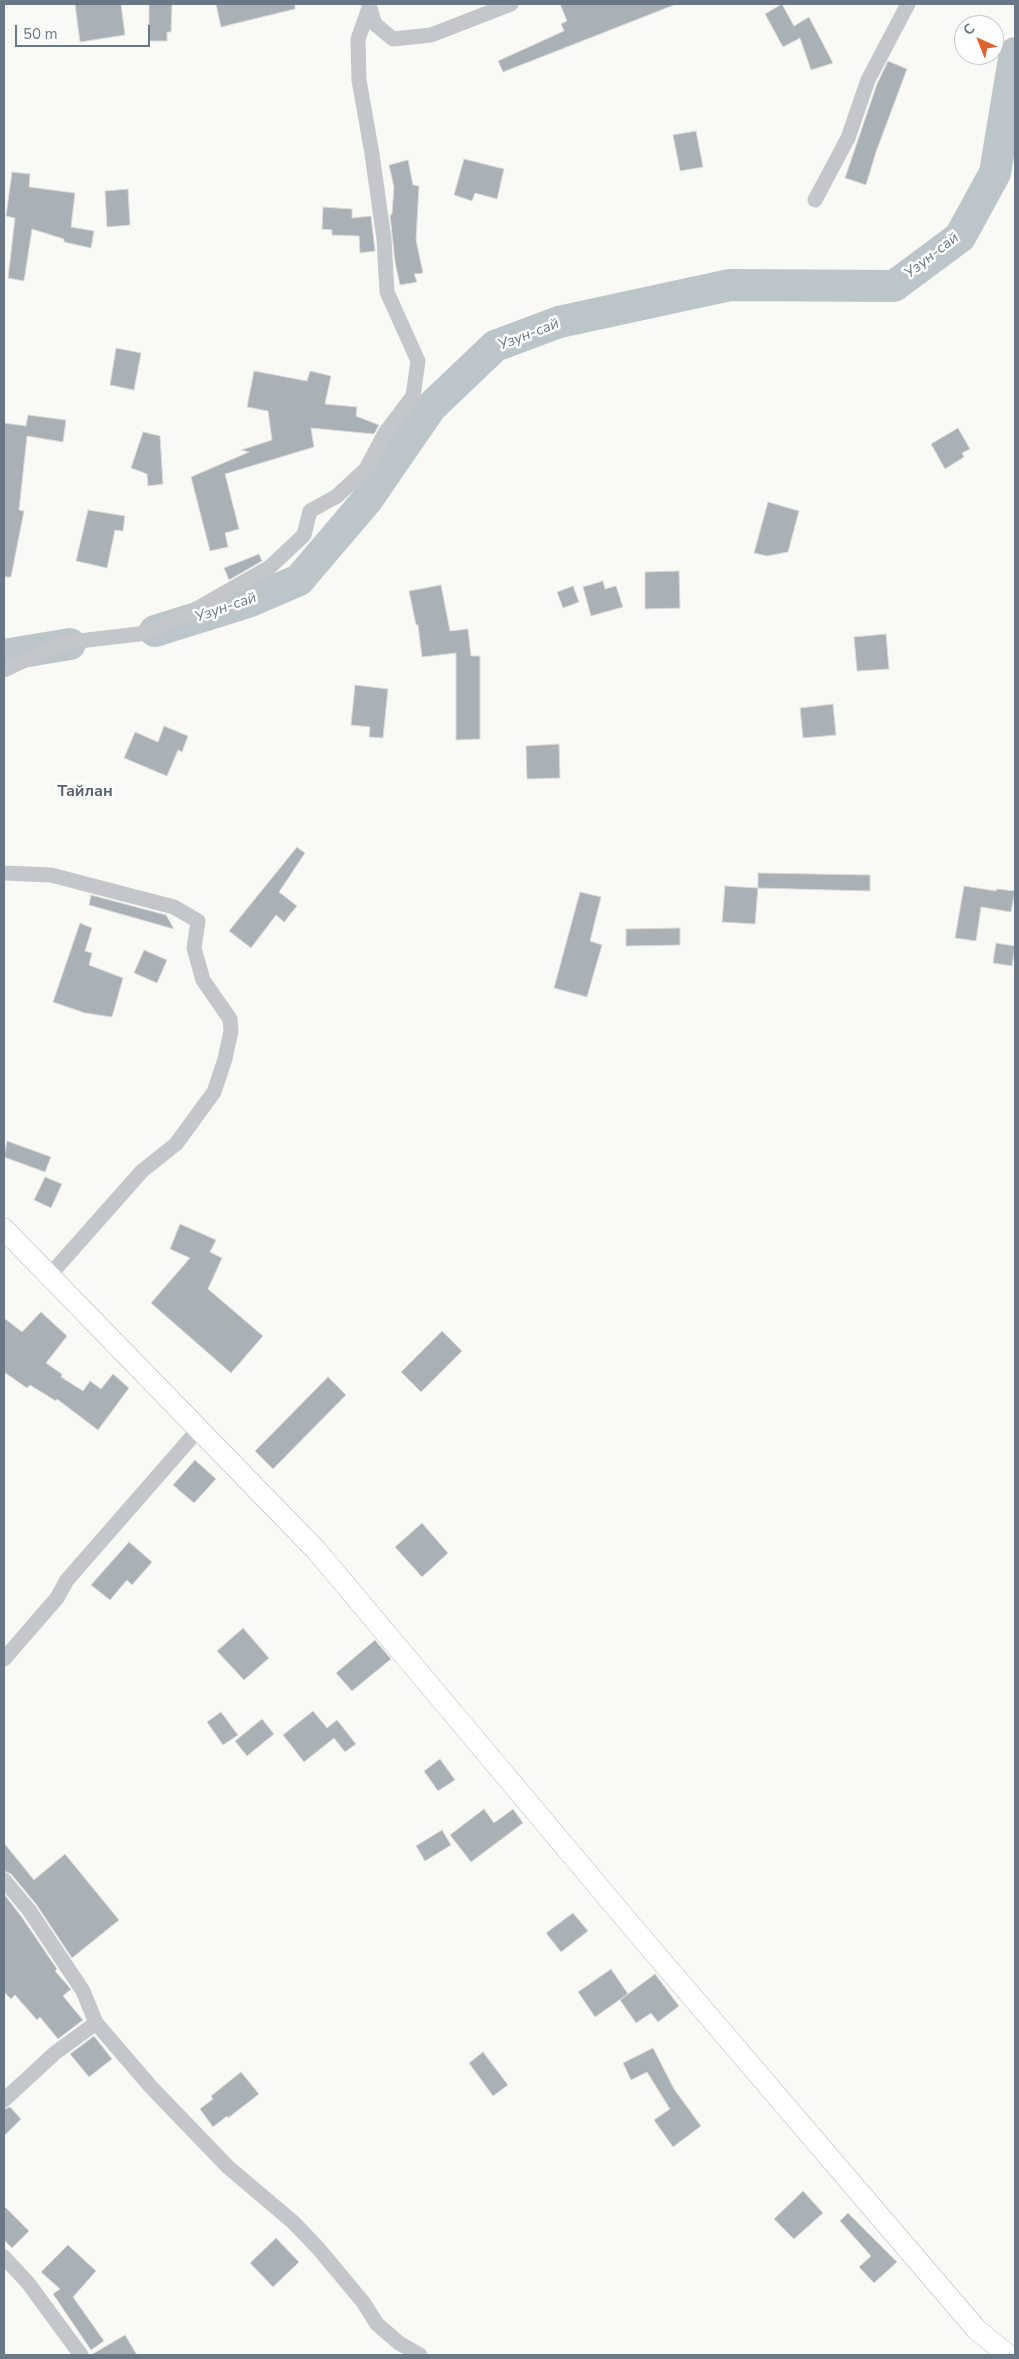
<!DOCTYPE html>
<meta charset="utf-8">
<style>
body{margin:0}
#map{position:relative;width:1019px;height:2359px;overflow:hidden;background:#f9f9f6;font-family:"Nunito Sans",sans-serif}
canvas{display:block}
.frame{position:absolute;inset:0;border:5px solid #697786;pointer-events:none}
.north{position:absolute;left:954px;top:15px;width:50px;height:50px;box-sizing:border-box;background:#fff;border:1px solid #c3c9cf;border-radius:50%;rotate:316deg;font-size:14px;font-weight:700;line-height:20px;text-align:center;color:#697786}
.north::after{content:'';display:block;margin:auto;width:18px;height:22px;background:#de6331;clip-path:polygon(50% 0,100% 100%,50% 72%,0 100%)}
.scale{position:absolute;left:15px;top:25px;width:135px;height:22px;box-sizing:border-box;border:2px solid #697786;border-top:0;padding-left:6px;font-size:15px;line-height:18px;white-space:nowrap;color:#697786;-webkit-text-stroke:4px #fff;paint-order:stroke}
</style>
<div id="map">
<canvas width="1019" height="2359"></canvas>
<div class="frame"></div>
<div class="north">С</div>
<div class="scale">50 m</div>
</div>
<script>
const ctx = document.querySelector('canvas').getContext('2d');
ctx.lineJoin = 'round';
const toPath = rows => new Path2D(rows.map(r => 'M' + r).join(''));
function trace(path, color, width, dash) { ctx.strokeStyle = color; ctx.lineWidth = width; ctx.lineCap = dash ? 'butt' : 'round'; ctx.setLineDash(dash || []); ctx.stroke(path); }
function paint(path, color) { ctx.fillStyle = color; ctx.fill(path, 'evenodd'); }
function write(font, color, halo, rows, align = 'center') {
  ctx.font = font + ' "Nunito Sans",sans-serif'; ctx.lineWidth = 5; ctx.setLineDash([]); ctx.textBaseline = 'middle'; ctx.strokeStyle = halo; ctx.fillStyle = color; for (const [text, x, y, turn = 0] of rows) {
    ctx.save(); ctx.translate(x, y); ctx.rotate((+turn || 0) * Math.PI / 180); ctx.textAlign = isNaN(turn) ? turn : align; if (halo) ctx.strokeText(text, 0, 0); ctx.fillText(text, 0, 0); ctx.restore();
  }
}
trace(toPath([
 [155,631,248,602,299,580,367,500,431,407,495,346,559,322,730,285,894,286,960,237,995,173,1015,53],
 [4,655,70,644]
]), '#bbc5ca', 32);
const building = toPath([
 [75,4,121,4,125,35,80,42,75,4],
 [149,4,172,4,171,32,167,32,167,41,149,41,149,4],
 [216,4,295,4,295,9,221,27,216,4],
 [560,4,673,4,674,5,503,72,498,61,564,31,561,24,567,21,560,4],
 [782,4,794,26,809,17,833,63,811,70,800,38,783,47,765,14,782,4],
 [888,61,907,69,876,152,866,185,845,178,877,84,888,61],
 [696,131,703,167,680,171,673,135,696,131],
 [464,159,504,169,497,199,475,193,472,201,454,195,464,159],
 [408,160,413,185,419,186,416,240,423,273,414,274,417,282,400,285,395,262,390,215,392,214,394,187,389,165,408,160],
 [12,172,30,174,29,187,75,193,71,227,94,231,91,248,64,242,64,239,32,229,24,281,8,278,15,218,6,216,12,172],
 [128,189,130,225,107,227,105,191,128,189],
 [323,207,352,209,352,218,371,216,375,251,360,253,359,236,332,235,332,230,322,229,323,207],
 [116,348,141,353,134,390,110,385,116,348],
 [254,371,307,381,310,371,331,376,325,404,357,407,356,416,379,425,374,434,311,428,314,447,225,474,239,529,225,533,228,547,210,551,191,477,249,452,241,450,272,440,268,411,247,407,254,371],
 [28,415,66,420,63,442,27,436,19,510,24,511,11,577,4,577,4,423,26,426,28,415],
 [958,428,970,449,962,453,964,457,945,469,931,444,958,428],
 [143,432,160,436,163,484,148,486,147,474,131,468,143,432],
 [768,502,799,511,788,552,767,556,754,553,768,502],
 [88,510,125,516,123,531,115,530,107,568,76,561,88,510],
 [259,554,262,561,229,580,224,568,259,554],
 [679,571,680,608,645,609,645,572,679,571],
 [603,581,605,589,616,586,623,607,591,616,583,587,603,581],
 [441,585,450,631,468,629,471,656,480,656,480,739,456,740,456,653,422,657,418,625,416,625,409,591,441,585],
 [573,586,579,602,563,608,557,592,573,586],
 [886,634,889,669,857,671,854,637,886,634],
 [355,685,388,689,383,738,369,737,370,727,351,725,355,685],
 [833,704,836,735,803,738,800,708,833,704],
 [164,726,188,736,182,752,178,750,167,776,124,758,135,732,158,742,164,726],
 [559,744,560,778,527,779,526,746,559,744],
 [297,847,305,853,279,892,297,906,284,922,276,915,251,948,229,931,297,847],
 [758,873,870,875,870,891,758,888,758,873],
 [725,886,758,888,755,924,722,922,725,886],
 [964,886,996,891,997,889,1015,891,1011,912,981,907,976,941,955,938,964,886],
 [580,892,601,897,590,941,602,945,587,997,554,988,580,892],
 [91,895,166,915,174,929,89,905,91,895],
 [80,923,92,928,85,951,92,953,89,965,123,978,112,1017,85,1013,53,1002,80,923],
 [680,928,680,945,626,946,626,929,680,928],
 [996,943,1015,946,1012,966,993,963,996,943],
 [144,950,167,960,157,983,134,973,144,950],
 [7,1141,51,1157,45,1172,4,1157,7,1141],
 [45,1177,62,1184,51,1208,34,1200,45,1177],
 [180,1224,216,1240,210,1252,222,1258,208,1289,263,1336,231,1373,151,1303,190,1258,170,1249,180,1224],
 [41,1312,67,1336,46,1363,62,1374,61,1377,83,1391,90,1381,101,1389,113,1374,129,1388,98,1430,57,1399,56,1401,30,1385,27,1388,4,1372,4,1318,22,1332,41,1312],
 [442,1331,462,1351,421,1392,401,1372,442,1331],
 [328,1377,346,1395,273,1469,255,1451,328,1377],
 [195,1460,216,1479,194,1503,173,1485,195,1460],
 [422,1523,448,1553,422,1577,395,1547,422,1523],
 [129,1542,152,1562,132,1585,127,1580,110,1600,91,1585,129,1542],
 [243,1628,269,1658,244,1680,217,1651,243,1628],
 [375,1640,391,1659,352,1691,336,1673,375,1640],
 [313,1711,327,1728,337,1720,356,1744,345,1752,334,1738,304,1762,283,1735,313,1711],
 [221,1712,238,1735,223,1745,207,1722,221,1712],
 [262,1719,274,1734,247,1756,235,1741,262,1719],
 [440,1759,455,1780,438,1791,424,1771,440,1759],
 [484,1809,494,1823,513,1809,523,1823,471,1862,450,1835,484,1809],
 [442,1830,451,1845,425,1861,416,1846,442,1830],
 [4,1843,34,1880,65,1854,119,1920,72,1958,36,1904,11,1874,4,1871,4,1843],
 [4,1894,21,1916,57,1969,55,1971,71,1989,63,1996,83,2020,58,2039,40,2017,37,2020,15,1995,11,1999,4,1992,4,1894],
 [573,1913,588,1931,561,1952,546,1933,573,1913],
 [611,1969,628,1994,595,2017,578,1992,611,1969],
 [655,1974,679,2006,658,2022,651,2013,636,2023,620,2000,655,1974],
 [94,2036,112,2059,89,2077,70,2054,94,2036],
 [653,2048,674,2089,701,2126,673,2147,654,2120,670,2109,647,2072,631,2080,623,2063,653,2048],
 [483,2052,508,2085,493,2096,469,2063,483,2052],
 [241,2072,259,2094,228,2118,227,2116,213,2127,200,2109,213,2099,211,2096,241,2072],
 [10,2107,21,2119,4,2136,4,2109,10,2107],
 [803,2191,823,2213,794,2239,774,2219,803,2191],
 [4,2206,29,2231,12,2248,4,2240,4,2206],
 [848,2213,897,2262,874,2283,859,2267,871,2256,840,2221,848,2213],
 [276,2238,299,2262,273,2287,250,2263,276,2238],
 [68,2245,96,2271,73,2297,104,2341,91,2350,53,2294,60,2289,41,2272,68,2245],
 [125,2335,137,2355,91,2355,125,2335]
]);
paint(building, '#a9b1b7');
trace(building, '#dadbd9', 1);
const secondary = toPath([
 [4,1229,316,1550,635,1930,977,2330,1008,2355]
]);
trace(secondary, '#b5babf', 22);
trace(toPath([
 [369,5,375,24,393,39,431,35,511,4],
 [815,200,848,138,868,80,908,4],
 [4,670,62,643,139,634,184,616,270,567,304,535,310,511,337,496,366,469,385,433,413,396,418,361,387,292,384,239,372,154,359,80,358,39,369,8],
 [4,873,51,875,174,907,198,921,194,948,203,980,230,1019,231,1031,225,1059,214,1092,176,1144,142,1171,49,1276],
 [4,1659,57,1598,67,1580,198,1430],
 [4,1880,29,1910,83,1991,96,2023,151,2087,228,2167,293,2222,318,2248,363,2302,377,2324,399,2343,420,2355],
 [4,2100,55,2053,96,2023],
 [4,2257,28,2283,81,2355]
]), '#c3c6ca', 15);
trace(secondary, '#fff', 21);
write('italic 15px', '#647882', '#fff', [
 ["Узун-сай",932,256,-38],
 ["Узун-сай",529,335,-21],
 ["Узун-сай",226,608,-19]
]);
write('bold 16px', '#56616c', '#fff', [
 ["Тайлан",85,792]
]);
</script>
